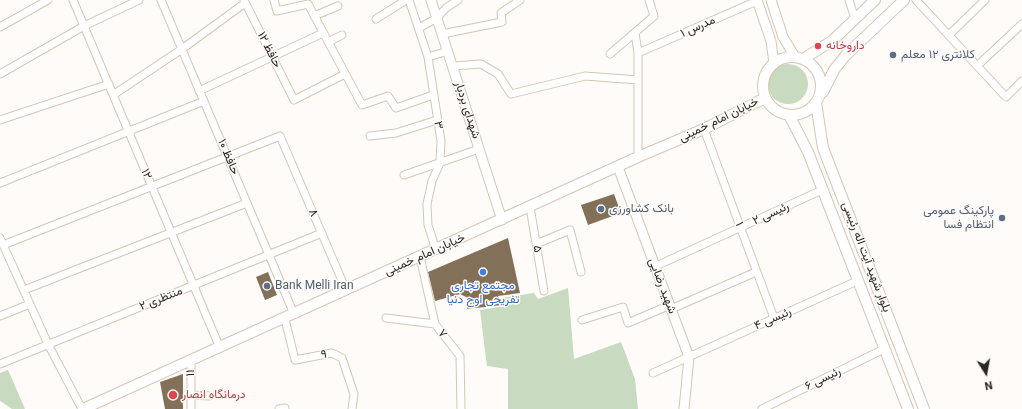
<!DOCTYPE html>
<meta charset="utf-8">
<style>
body{margin:0}
#map{position:relative;width:1022px;height:409px;overflow:hidden;background:#fefbf8;font-family:Roboto,sans-serif}
canvas{display:block}
.north{position:absolute;left:966px;top:353px;width:40px;height:40px;-webkit-text-stroke:3px #fefbf8;paint-order:stroke;rotate:169deg;font-size:11px;font-weight:700;line-height:16px;text-align:center;color:#2c2721}
.north::after{content:'';display:block;margin:auto;width:14px;height:18px;background:#2c2721;clip-path:polygon(50% 0,100% 100%,50% 72%,0 100%)}
</style>
<div id="map">
<canvas width="1022" height="409"></canvas>
<div class="north">N</div>
</div>
<script>
const ctx = document.querySelector('canvas').getContext('2d');
ctx.lineJoin = 'round';
function paint(path, color) { ctx.fillStyle = color; ctx.fill(path, 'evenodd'); }
const toPath = rows => new Path2D(rows.map(r => 'M' + r).join(''));
function trace(path, color, width, dash) { ctx.strokeStyle = color; ctx.lineWidth = width; ctx.lineCap = dash ? 'butt' : 'round'; ctx.setLineDash(dash || []); ctx.stroke(path); }
function write(font, color, halo, rows, align = 'center') {
  ctx.font = font + ' Roboto,Vazirmatn,sans-serif'; ctx.lineWidth = 3; ctx.setLineDash([]); ctx.textBaseline = 'middle'; ctx.strokeStyle = halo; ctx.fillStyle = color; for (const [text, x, y, turn = 0] of rows) {
    ctx.save(); ctx.translate(x, y); ctx.rotate((+turn || 0) * Math.PI / 180); ctx.textAlign = isNaN(turn) ? turn : align; if (halo) ctx.strokeText(text, 0, 0); ctx.fillText(text, 0, 0); ctx.restore();
  }
}
paint(toPath([
 '768 84a20 20 0 1 1 40 0a20 20 0 1 1-40 0Z',
 [568,288,574,359,621,342,635,379,638,409,508,409,508,369,487,366,480,310,504,306,501,298,534,293,538,299],
 [8,370,25,409,12,409,0,401,0,373]
]), '#c8dabf');
paint(toPath([
 [614,194,621,213,588,225,581,205],
 [508,238,520,293,498,296,502,305,467,309,468,298,460,294,435,301,428,272],
 [268,272,277,295,265,300,256,277],
 [183,374,183,409,165,409,160,382]
]), '#837058');
const minor = toPath([
 [73,0,220,348],
 [161,0,294,314],
 [244,0,294,100,345,74],
 [274,0,277,11,308,4,362,105,388,96,396,108,433,95],
 [409,0,428,57,441,141,440,163,432,181,427,204,428,225,436,250],
 [849,0,855,19],
 [916,0,1006,97,1022,81],
 [314,16,338,6],
 [376,19,406,0],
 [0,27,48,0],
 [419,28,437,18,446,8,458,0],
 [635,33,638,53,638,157],
 [442,34,502,22,501,13,520,0],
 [949,35,985,0],
 [328,42,342,35],
 [638,53,757,1],
 [610,54,654,16,649,0],
 [428,57,448,51],
 [453,66,481,64,498,74,511,94,585,76,638,80],
 [977,66,1022,24],
 [0,74,84,26,139,0],
 [199,91,323,33],
 [113,95,182,49,245,3],
 [0,120,109,84],
 [704,129,774,318],
 [370,136,396,133,437,120],
 [404,175,479,149],
 [0,183,204,101],
 [530,207,544,291],
 [0,238,48,344,82,409],
 [536,244,570,230,581,272],
 [3,245,280,136,346,290],
 [420,257,435,324,460,356,461,409],
 [654,267,822,190],
 [24,290,247,203],
 [671,309,756,272],
 [0,316,30,304],
 [386,318,435,324],
 [285,319,295,360,332,353,342,358,354,394,352,409],
 [582,320,623,307,628,323,670,305],
 [0,364,322,233],
 [653,373,857,281],
 [191,395,210,396],
 [191,409,191,361],
 [279,409,285,408],
 [762,409,884,349]
]);
const tertiary = toPath([
 [431,0,502,220],
 [757,0,771,41,774,63],
 [771,0,783,37,795,57],
 [618,167,689,357,684,409]
]);
const secondary = toPath([
 '763 86a29 29 0 1 1 58 0a29 29 0 1 1-58 0Z',
 [803,59,832,41,875,0],
 [823,92,834,70,846,55,904,0],
 [816,103,823,148,924,409],
 [789,115,808,152,908,409],
 [83,409,638,157,704,129,765,98]
]);
trace(minor, '#d4c6b5', 9);
trace(tertiary, '#d4c6b5', 11);
trace(secondary, '#d4c6b5', 12);
trace(minor, '#fff', 7);
trace(tertiary, '#fff', 9);
trace(secondary, '#fff', 10);
for (const [x, y, r, color] of [
 [818,46,4,"#e0444e"],
 [893,55,4,"#5c6f8a"],
 [601,209,4,"#5c6f8a"],
 [1002,218,4,"#5c6f8a"],
 [483,272,4,"#3f7fe0"],
 [267,286,4,"#5c6f8a"],
 [173,395,5,"#e0444e"]
]) { const dot = new Path2D(); dot.arc(x, y, r, 0, 2 * Math.PI); ctx.fillStyle = color; ctx.fill(dot); trace(dot, '#fefbf8', 1.5); }
write('12px', '#2c2721', '#fefbf8', [
 ["مدرس ۱",698,27,-24],
 ["حافظ ۱۲",269,50,63],
 ["شهدای بردبار",467,110,72],
 ["خیابان امام خمینی",719,120,-26],
 ["۳",438,125,80],
 ["حافظ ۱۰",228,157,67],
 ["۱۲",146,174,67],
 ["۸",313,213,67],
 ["رئیسی ۲",771,214,-25],
 ["۱",739,224,70],
 ["۵",537,249,81],
 ["خیابان امام خمینی",425,255,-24],
 ["بلوار شهید آیت اله رئیسی",866,257,69],
 ["شهید رضایی",662,286,69],
 ["منتظری ۲",161,299,-22],
 ["رئیسی ۴",773,319,-24],
 ["۷",442,334,52],
 ["۹",324,355,-8],
 ["۱۱",191,373,-89],
 ["رئیسی ۶",823,379,-26]
]);
write('12px', '#be3a42', '#fefbf8', [
 ["داروخانه",826,46],
 ["درمانگاه انصار",182,395]
], 'left');
write('12px', '#4e5e75', '#fefbf8', [
 ["کلانتری ۱۲ معلم",901,55],
 ["بانک کشاورزی",609,209],
 ["پارکینگ عمومی",994,211,"right"],
 ["انتظام فسا",994,225,"right"],
 ["Bank Melli Iran",275,286]
], 'left');
write('12px', '#366cbe', '#fefbf8', [
 ["مجتمع تجاری",483,286],
 ["تفریحی اوج دنیا",483,300]
]);
</script>
